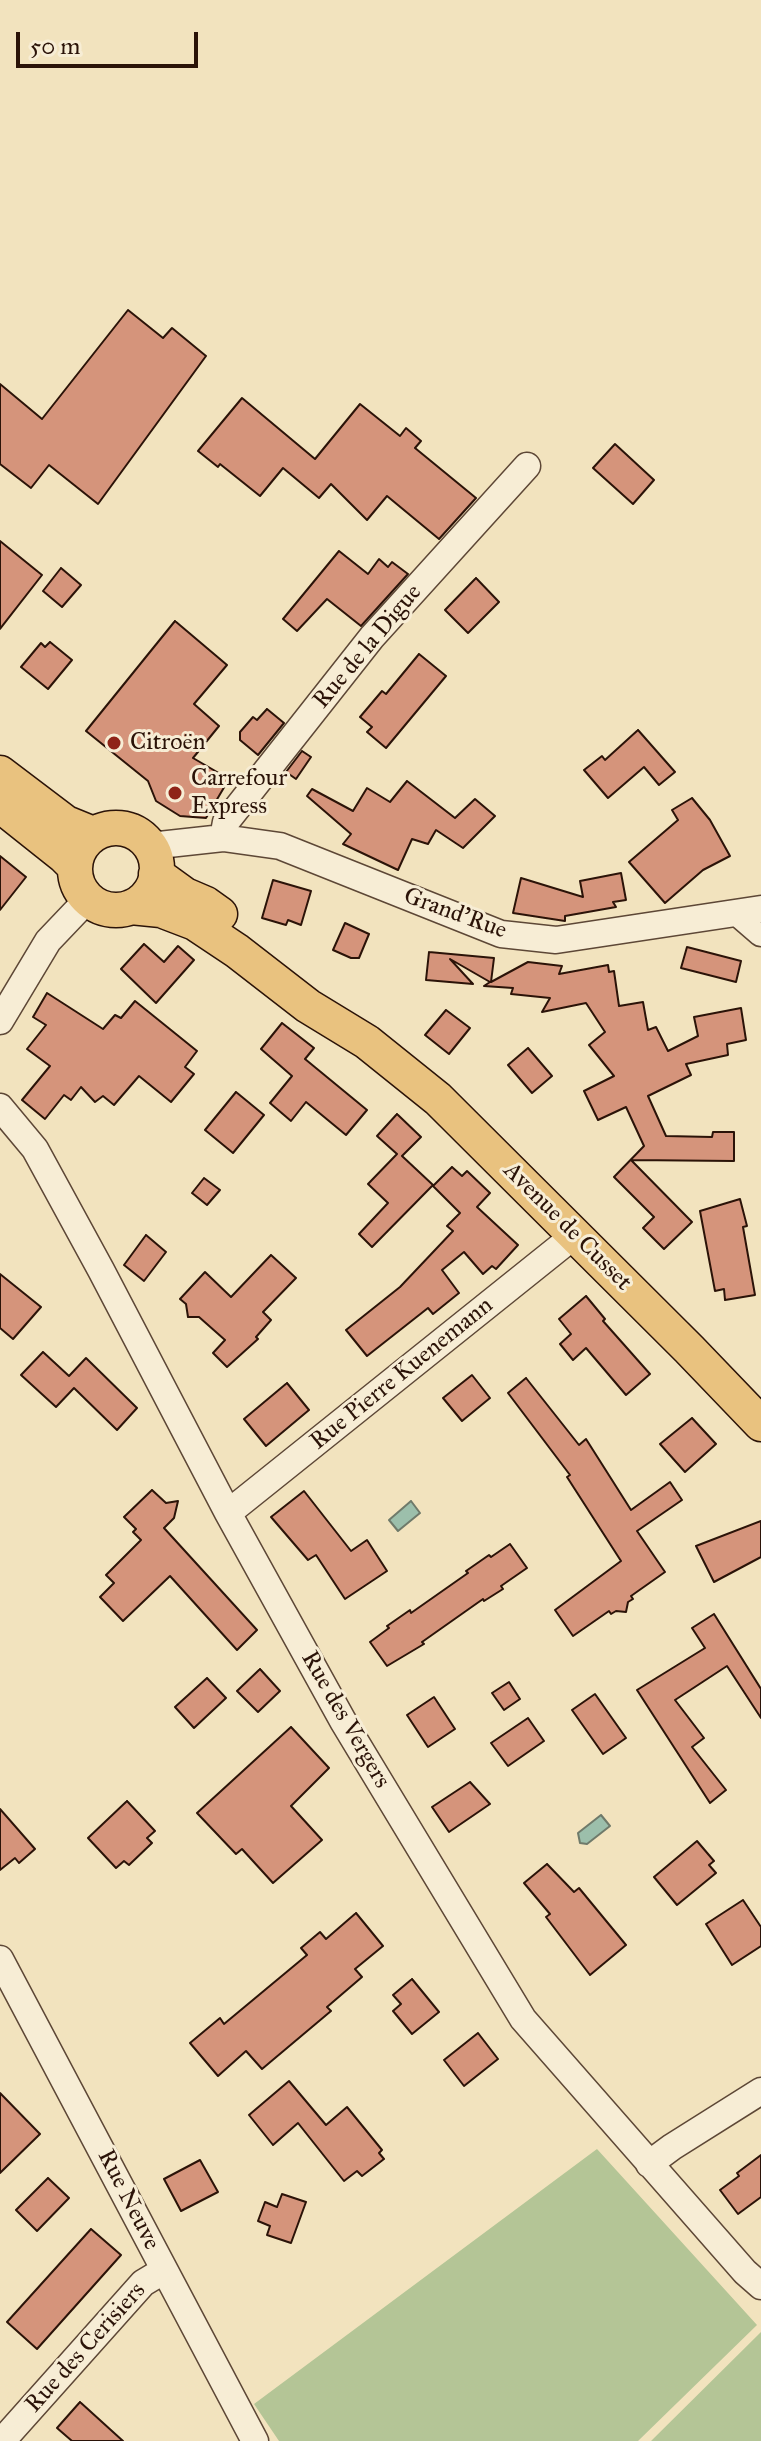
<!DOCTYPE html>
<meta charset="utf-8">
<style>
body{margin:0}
#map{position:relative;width:761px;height:2441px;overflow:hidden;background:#f2e3be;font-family:"IM FELL Great Primer",serif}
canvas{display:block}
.scale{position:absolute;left:16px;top:32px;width:182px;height:36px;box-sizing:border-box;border:4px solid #2b1308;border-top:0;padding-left:10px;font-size:24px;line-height:28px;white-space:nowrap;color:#2b1308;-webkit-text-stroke:6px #f7edd5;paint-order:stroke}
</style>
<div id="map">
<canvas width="761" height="2441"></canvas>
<div class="scale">50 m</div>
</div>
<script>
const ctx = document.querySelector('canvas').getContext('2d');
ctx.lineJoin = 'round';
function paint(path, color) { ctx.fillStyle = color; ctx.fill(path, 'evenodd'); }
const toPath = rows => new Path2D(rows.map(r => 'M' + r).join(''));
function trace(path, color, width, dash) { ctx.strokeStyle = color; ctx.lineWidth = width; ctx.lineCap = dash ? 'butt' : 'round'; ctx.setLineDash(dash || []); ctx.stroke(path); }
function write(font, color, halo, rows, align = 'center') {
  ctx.font = font + ' "IM FELL Great Primer",serif'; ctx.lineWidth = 6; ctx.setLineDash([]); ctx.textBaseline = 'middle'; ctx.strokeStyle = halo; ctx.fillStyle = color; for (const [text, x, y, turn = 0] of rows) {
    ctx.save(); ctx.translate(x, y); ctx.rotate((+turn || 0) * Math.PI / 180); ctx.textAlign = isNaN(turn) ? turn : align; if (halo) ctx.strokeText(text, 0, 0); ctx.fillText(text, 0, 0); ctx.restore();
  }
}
paint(toPath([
 [597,2149,757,2325,638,2441,279,2441,254,2404],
 [761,2332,761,2441,651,2441]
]), '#b4c596');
const water = toPath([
 [411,1501,420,1513,398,1531,389,1520,411,1501],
 [601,1815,610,1826,587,1844,580,1843,578,1833,601,1815]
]);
paint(water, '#9cbfab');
trace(water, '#6f7a6a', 2);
const building = toPath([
 [128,310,163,338,172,328,206,356,98,504,49,465,31,488,0,464,0,384,42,419,128,310],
 [242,398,315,459,360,404,400,436,406,428,421,441,415,448,476,498,439,539,387,496,367,520,331,484,319,498,283,468,260,496,220,464,218,467,198,451,242,398],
 [615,444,654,480,633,504,593,468,615,444],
 [0,541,42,575,0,629,0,541],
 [339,551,368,574,379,559,388,567,392,562,408,574,361,626,327,599,297,631,283,619,339,551],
 [61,568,81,585,62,607,43,591,61,568],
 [476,578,499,602,468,633,445,610,476,578],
 [175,621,227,665,194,704,219,726,193,758,229,779,206,818,180,816,156,801,148,781,86,731,175,621],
 [50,642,72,660,48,689,21,667,41,643,45,647,50,642],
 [419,654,446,676,386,748,367,732,372,727,360,717,382,691,386,694,419,654],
 [267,709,284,723,258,755,240,740,240,732,253,717,257,720,267,709],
 [638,730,675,772,659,785,644,767,608,798,584,770,602,756,605,760,638,730],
 [302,751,311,757,296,779,286,772,302,751],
 [407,781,455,818,475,799,495,816,463,848,436,830,428,844,412,839,398,870,343,844,351,834,307,796,312,789,353,811,367,788,390,802,407,781],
 [692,798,710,820,730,856,703,870,665,903,629,862,678,820,672,810,692,798],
 [0,856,26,877,0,910,0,856],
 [621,873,626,900,613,902,616,907,565,916,565,921,513,913,521,878,583,897,580,881,621,873],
 [273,880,311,891,301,925,288,920,286,925,262,918,273,880],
 [345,923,369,934,359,958,351,958,333,950,345,923],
 [144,944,164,962,178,946,194,960,156,1003,121,969,144,944],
 [687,947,741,961,736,982,681,968,687,947],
 [429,952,494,958,491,982,528,962,562,966,559,974,608,965,609,972,614,971,619,1006,643,1002,648,1030,656,1027,668,1051,698,1036,694,1017,741,1008,746,1040,727,1044,728,1055,686,1064,691,1075,648,1096,666,1136,712,1137,713,1132,734,1132,734,1161,631,1160,692,1222,664,1249,643,1228,654,1217,614,1177,644,1146,626,1107,598,1120,584,1091,614,1076,589,1045,605,1032,586,1003,542,1012,550,998,511,994,513,988,484,986,490,982,450,959,473,984,426,980,429,952],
 [47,993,103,1029,115,1015,121,1018,135,1001,197,1051,185,1067,194,1074,171,1102,139,1076,114,1105,103,1096,95,1102,81,1087,71,1100,64,1095,45,1119,22,1100,50,1066,27,1049,46,1025,33,1017,47,993],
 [446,1010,470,1028,449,1054,425,1035,446,1010],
 [282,1023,314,1048,305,1059,367,1110,346,1135,306,1102,291,1121,270,1103,292,1076,261,1049,282,1023],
 [528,1048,552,1076,532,1093,508,1065,528,1048],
 [236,1092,264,1115,233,1153,205,1130,236,1092],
 [397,1114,421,1137,402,1156,433,1185,372,1247,359,1234,388,1203,368,1184,397,1154,377,1136,397,1114],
 [452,1167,462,1176,467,1171,490,1193,477,1207,518,1245,496,1269,492,1266,483,1274,464,1252,442,1270,459,1293,433,1314,428,1308,367,1356,346,1330,400,1287,453,1231,447,1226,460,1213,433,1186,452,1167],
 [204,1178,220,1190,207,1205,192,1193,204,1178],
 [740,1199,747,1226,743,1227,755,1295,725,1300,724,1289,715,1291,700,1211,740,1199],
 [146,1235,166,1252,144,1281,124,1265,146,1235],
 [271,1255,296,1278,263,1312,271,1320,256,1337,258,1339,227,1367,213,1353,225,1340,199,1317,188,1317,186,1304,180,1299,205,1272,231,1297,271,1255],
 [0,1274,41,1307,13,1339,0,1328,0,1274],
 [586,1296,605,1319,603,1321,650,1374,626,1395,586,1348,573,1360,560,1344,571,1334,559,1319,586,1296],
 [43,1352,69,1376,86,1358,137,1408,117,1430,74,1388,56,1407,21,1375,43,1352],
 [472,1375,490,1398,462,1421,443,1398,472,1375],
 [526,1378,579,1445,586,1439,631,1510,670,1482,682,1500,637,1531,665,1572,631,1596,633,1599,628,1602,626,1612,616,1611,611,1614,609,1611,573,1636,555,1610,621,1561,567,1477,570,1475,508,1393,526,1378],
 [287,1383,309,1410,266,1446,244,1419,287,1383],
 [692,1418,716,1444,685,1472,660,1444,692,1418],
 [152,1490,166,1503,178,1501,174,1518,164,1528,257,1630,237,1650,170,1576,123,1621,100,1597,114,1583,106,1575,141,1540,133,1532,136,1529,124,1517,152,1490],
 [304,1491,351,1551,367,1540,387,1571,345,1599,316,1555,308,1560,271,1517,304,1491],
 [761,1521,761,1557,714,1582,696,1546,761,1521],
 [510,1544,527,1568,501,1586,503,1589,484,1601,483,1599,422,1642,424,1644,387,1666,370,1642,389,1628,387,1626,410,1610,411,1613,468,1573,466,1571,489,1555,491,1557,510,1544],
 [714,1614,761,1689,761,1718,727,1666,675,1700,704,1738,692,1747,726,1790,710,1803,637,1690,705,1648,692,1628,714,1614],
 [260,1669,280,1691,258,1712,237,1691,260,1669],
 [207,1678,226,1698,194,1728,175,1707,207,1678],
 [509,1682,520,1699,504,1710,492,1693,509,1682],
 [595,1694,626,1738,603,1754,572,1710,595,1694],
 [434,1697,455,1729,428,1747,407,1715,434,1697],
 [528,1718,544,1741,508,1766,491,1743,528,1718],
 [291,1727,329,1768,291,1806,322,1840,273,1883,242,1849,236,1854,197,1813,291,1727],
 [470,1782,490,1804,449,1832,432,1807,470,1782],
 [127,1801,155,1831,147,1838,152,1843,129,1865,124,1861,116,1868,88,1838,127,1801],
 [0,1809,35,1849,19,1863,15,1858,0,1870,0,1809],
 [697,1841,714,1861,709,1865,716,1873,677,1905,654,1877,697,1841],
 [547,1864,574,1892,579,1888,626,1945,590,1975,546,1917,550,1914,524,1883,547,1864],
 [743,1900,761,1927,761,1946,732,1965,706,1924,743,1900],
 [356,1913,383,1946,355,1969,362,1977,327,2007,331,2011,262,2069,246,2051,218,2076,190,2043,220,2018,224,2024,307,1955,301,1948,320,1932,326,1939,356,1913],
 [412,1979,439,2012,412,2034,393,2011,401,2004,393,1995,412,1979],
 [478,2033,498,2059,464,2086,444,2060,478,2033],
 [289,2081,326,2125,347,2107,382,2150,379,2153,384,2159,362,2176,357,2171,344,2181,298,2123,273,2145,249,2115,289,2081],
 [0,2093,40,2134,0,2173,0,2093],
 [761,2155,761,2197,738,2214,720,2190,739,2176,737,2173,761,2155],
 [200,2160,218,2192,181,2211,164,2179,200,2160],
 [48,2178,69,2198,37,2231,16,2210,48,2178],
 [282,2194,306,2202,291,2243,267,2235,270,2226,258,2221,265,2202,277,2207,282,2194],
 [91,2229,121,2255,37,2349,7,2322,91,2229],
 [80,2402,123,2441,72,2441,57,2428,80,2402]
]);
paint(building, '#d5947b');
trace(building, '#2b1308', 2);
const minor = toPath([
 [223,838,226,822,372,637,527,466],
 [150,846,223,838,280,846,501,934,556,940,761,909],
 [739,914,761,933],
 [0,1021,48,941,88,899],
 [0,1107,35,1149,101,1270,228,1513,343,1721,523,2019,745,2272,761,2286],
 [228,1513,575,1235],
 [0,1959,255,2441],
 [649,2164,672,2147,761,2091],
 [2,2441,143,2283,163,2271]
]);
const major = toPath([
 [0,773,66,823,93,834],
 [0,805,64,856,75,867],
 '75 869a41 41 0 1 1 82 0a41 41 0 1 1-82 0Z',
 [156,874,185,895,206,904,220,914],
 [131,907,161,910,195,923,237,951,308,1006,367,1042,438,1099,689,1349,761,1424]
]);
trace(minor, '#5d4736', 29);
trace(major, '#2b1308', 37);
trace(minor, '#f7edd5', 26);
trace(major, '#e9c27f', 34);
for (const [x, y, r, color] of [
 [114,743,8,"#8f2418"],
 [175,793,8,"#8f2418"]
]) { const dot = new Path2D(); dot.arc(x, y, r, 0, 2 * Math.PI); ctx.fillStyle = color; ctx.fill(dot); trace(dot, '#f7edd5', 3); }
write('24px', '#2b1308', '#f7edd5', [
 ["Rue de la Digue",368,647,-50],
 ["Grand'Rue",455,914,20],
 ["Avenue de Cusset",567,1227,45],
 ["Rue Pierre Kuenemann",402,1374,-39],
 ["Rue des Vergers",345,1720,60],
 ["Rue Neuve",128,2200,63],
 ["Rue des Cerisiers",86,2348,-48]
]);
write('24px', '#2b1308', '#f7edd5', [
 ["Citroën",130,743],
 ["Carrefour",191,779],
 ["Express",191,807]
], 'left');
</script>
